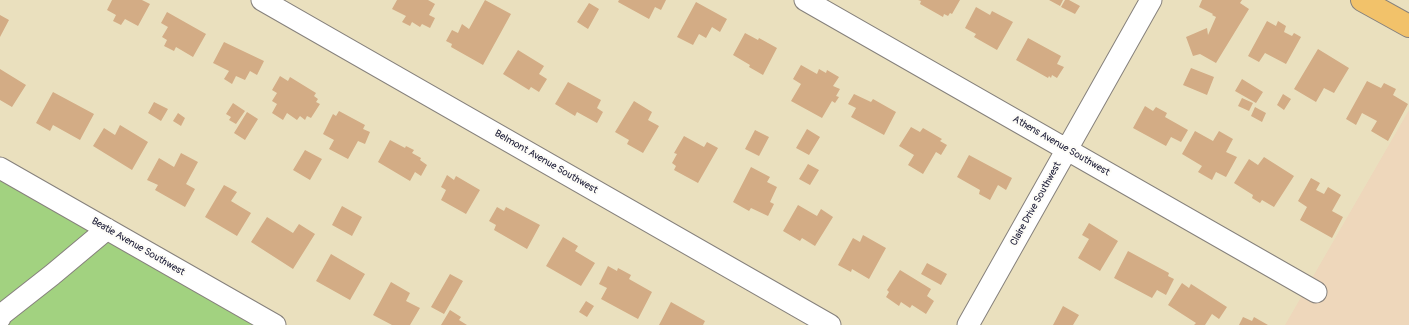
<!DOCTYPE html>
<style>
body{margin:0}
canvas{display:block;background:#eae0be}
</style>
<canvas width="1409" height="325"></canvas>
<script>
const ctx = document.querySelector('canvas').getContext('2d');
ctx.lineJoin = 'round';
function paint(path, color) { ctx.fillStyle = color; ctx.fill(path, 'evenodd'); }
const toPath = rows => new Path2D(rows.map(r => 'M' + r).join(''));
function trace(path, color, width, dash) { ctx.strokeStyle = color; ctx.lineWidth = width; ctx.lineCap = dash ? 'butt' : 'round'; ctx.setLineDash(dash || []); ctx.stroke(path); }
function write(font, color, halo, rows, align = 'center') {
  ctx.font = font + ' Pangolin,sans-serif'; ctx.lineWidth = 4; ctx.setLineDash([]); ctx.textBaseline = 'middle'; ctx.strokeStyle = halo; ctx.fillStyle = color; for (const [text, x, y, turn = 0] of rows) {
    ctx.save(); ctx.translate(x, y); ctx.rotate((+turn || 0) * Math.PI / 180); ctx.textAlign = isNaN(turn) ? turn : align; if (halo) ctx.strokeText(text, 0, 0); ctx.fillText(text, 0, 0); ctx.restore();
  }
}
paint(toPath([
 [1409,110,1409,325,1285,325]
]), '#eed7bb');
paint(toPath([
 [0,161,286,325,0,325]
]), '#a2d280');
paint(toPath([
 [112,0,142,0,150,4,138,26,125,19,121,25,113,21,116,15,107,10],
 [397,0,428,0,435,4,429,15,435,18,430,28,422,24,420,27,412,22,410,26,402,22,406,16,392,9],
 [485,0,511,14,483,65,451,47,452,44,446,41,452,30,458,33,462,24,469,29],
 [619,0,666,0,661,10,655,7,649,19,618,2],
 [918,0,960,0,952,14,950,13,948,16,944,14,943,17,920,4,921,1],
 [1049,0,1063,0,1060,6],
 [1065,0,1069,0,1080,6,1075,14,1061,7],
 [1202,0,1242,0,1240,3,1249,9,1216,63,1200,54,1193,56,1186,37,1207,28,1208,35,1216,17,1212,15,1213,14,1199,7],
 [696,2,727,19,720,32,712,27,706,38,699,34,693,45,677,37],
 [589,3,599,9,588,29,577,22],
 [976,7,990,15,992,11,1013,22,997,50,974,37,976,34,965,28],
 [167,12,206,34,193,57,176,47,174,51,164,46,167,40,162,37,168,27,161,23],
 [0,15,9,20,0,37],
 [1267,21,1276,26,1278,21,1286,26,1284,32,1292,36,1294,33,1301,37,1286,64,1265,53,1259,62,1248,56],
 [745,33,758,40,759,38,777,48,763,75,749,67,750,65,733,55],
 [1028,38,1061,56,1057,64,1064,67,1057,78,1052,75,1051,78,1049,76,1048,78,1016,60],
 [224,42,264,61,257,75,250,71,245,80,236,76,232,84,224,79,229,71,213,63],
 [1318,49,1349,68,1334,93,1324,88,1316,102,1294,89],
 [518,50,544,66,539,74,547,79,539,92,531,87,529,90,503,74],
 [801,65,817,74,819,69,826,73,827,70,839,77,833,86,840,89,836,96,839,97,835,103,832,101,822,118,791,101,801,84,793,79],
 [1191,68,1214,77,1207,95,1183,85],
 [0,69,26,85,12,107,0,100],
 [280,76,288,81,290,77,316,93,314,96,318,99,316,102,320,104,311,118,307,116,305,120,300,116,297,120,287,113,283,120,272,113,277,104,272,101,277,93,272,90],
 [1242,79,1263,92,1256,103,1235,91],
 [1367,81,1381,88,1384,83,1396,89,1393,95,1408,104,1388,141,1371,131,1377,121,1362,113,1356,125,1346,119],
 [568,82,601,100,597,108,603,112,597,123,577,112,575,116,555,104],
 [53,92,94,114,80,140,53,125,50,131,36,123],
 [854,94,871,102,873,99,896,112,884,135,851,117,856,108,848,104],
 [1283,94,1291,99,1284,110,1277,105],
 [1242,98,1253,103,1249,111,1238,106],
 [634,101,652,112,648,120,659,126,643,153,627,144,629,140,615,132],
 [154,102,168,109,161,121,148,113],
 [233,103,245,111,236,124,229,120,231,117,226,114],
 [1145,106,1153,111,1156,107,1167,113,1165,117,1188,130,1181,142,1171,137,1166,146,1133,128],
 [1255,107,1266,113,1262,122,1251,116],
 [339,111,365,125,363,129,370,132,365,144,358,141,348,159,329,149,334,140,323,134,333,114,336,116],
 [247,112,258,119,245,140,234,133],
 [178,113,185,118,181,126,173,121],
 [120,125,148,142,132,170,93,146,104,128,115,135],
 [911,127,920,132,923,128,942,139,940,141,947,145,941,155,936,152,923,174,908,165,914,155,899,146],
 [807,129,820,137,809,155,796,148],
 [755,130,769,137,759,156,745,149],
 [1195,131,1213,141,1219,131,1233,139,1226,152,1237,157,1226,177,1216,172,1212,180,1198,172,1202,166,1182,154],
 [684,136,704,147,707,142,718,148,698,183,674,170,676,166,672,163,677,154,674,153],
 [390,140,405,148,406,146,414,150,412,153,421,158,420,160,427,165,421,176,415,172,410,181,378,162],
 [305,150,322,159,310,180,293,170],
 [181,153,198,162,186,184,195,189,185,207,155,190,158,185,147,180,159,158,174,167],
 [969,155,1012,178,1006,190,998,185,990,200,979,194,980,190,957,177],
 [1264,157,1294,176,1274,207,1262,200,1260,203,1252,198,1253,195,1234,183,1249,159,1258,165],
 [808,164,819,170,810,185,799,179],
 [751,167,770,177,767,182,777,187,770,202,774,204,768,216,751,208,749,211,733,202],
 [447,175,454,180,456,176,480,190,466,214,441,200,446,190,441,187],
 [1311,178,1320,183,1316,190,1324,194,1328,187,1341,195,1332,211,1343,217,1332,238,1300,220,1307,207,1298,201],
 [224,185,237,192,231,201,251,213,237,236,205,217],
 [798,205,817,216,821,209,833,217,815,246,802,238,800,241,783,231],
 [342,206,362,217,352,236,332,225],
 [497,207,504,211,506,207,540,225,527,249,494,230,496,225,489,221],
 [267,217,293,233,299,224,315,234,293,269,251,242],
 [1089,223,1118,241,1100,271,1078,258,1089,239,1082,235],
 [863,235,886,248,869,279,852,269,851,272,838,265,853,238,860,242],
 [563,237,578,246,575,251,595,263,581,286,546,266],
 [1128,251,1169,273,1168,276,1174,279,1166,295,1157,290,1152,298,1114,278],
 [331,254,365,274,350,300,316,281],
 [927,263,947,274,941,285,921,274],
 [608,266,617,271,618,268,631,275,629,279,652,292,638,319,601,299,607,288,599,284],
 [900,270,931,289,927,296,934,301,926,314,912,305,910,308,901,302,899,306,886,297,889,292,887,290],
 [450,274,463,281,444,314,431,307],
 [391,282,410,293,406,301,420,308,410,325,392,325,373,315],
 [1182,283,1189,288,1191,284,1227,307,1219,319,1212,314,1205,325,1194,325,1196,323,1168,305],
 [586,301,594,306,587,317,579,312],
 [671,302,705,321,703,325,659,325],
 [1063,306,1079,315,1073,325,1053,325],
 [450,310,461,317,459,320,467,325,441,325],
 [1243,317,1252,321,1254,317,1268,325,1239,325]
]), '#d3ac85');
const minor = toPath([
 [262,0,830,325],
 [805,0,1316,292],
 [0,168,275,325],
 [0,318,1,315,52,275,107,229],
 [968,325,1151,0]
]);
const major = toPath([
 [1362,0,1409,26]
]);
trace(minor, '#86817c', 23);
trace(major, '#86817c', 24);
trace(minor, '#fff', 21);
trace(major, '#f2c26a', 22);
write('10px', '#22223b', '#fdfcf7', [
 ["Athens Avenue Southwest",1061,146,30],
 ["Belmont Avenue Southwest",546,162,30],
 ["Claire Drive Southwest",1036,204,-61],
 ["Beatie Avenue Southwest",138,247,30]
]);
</script>
